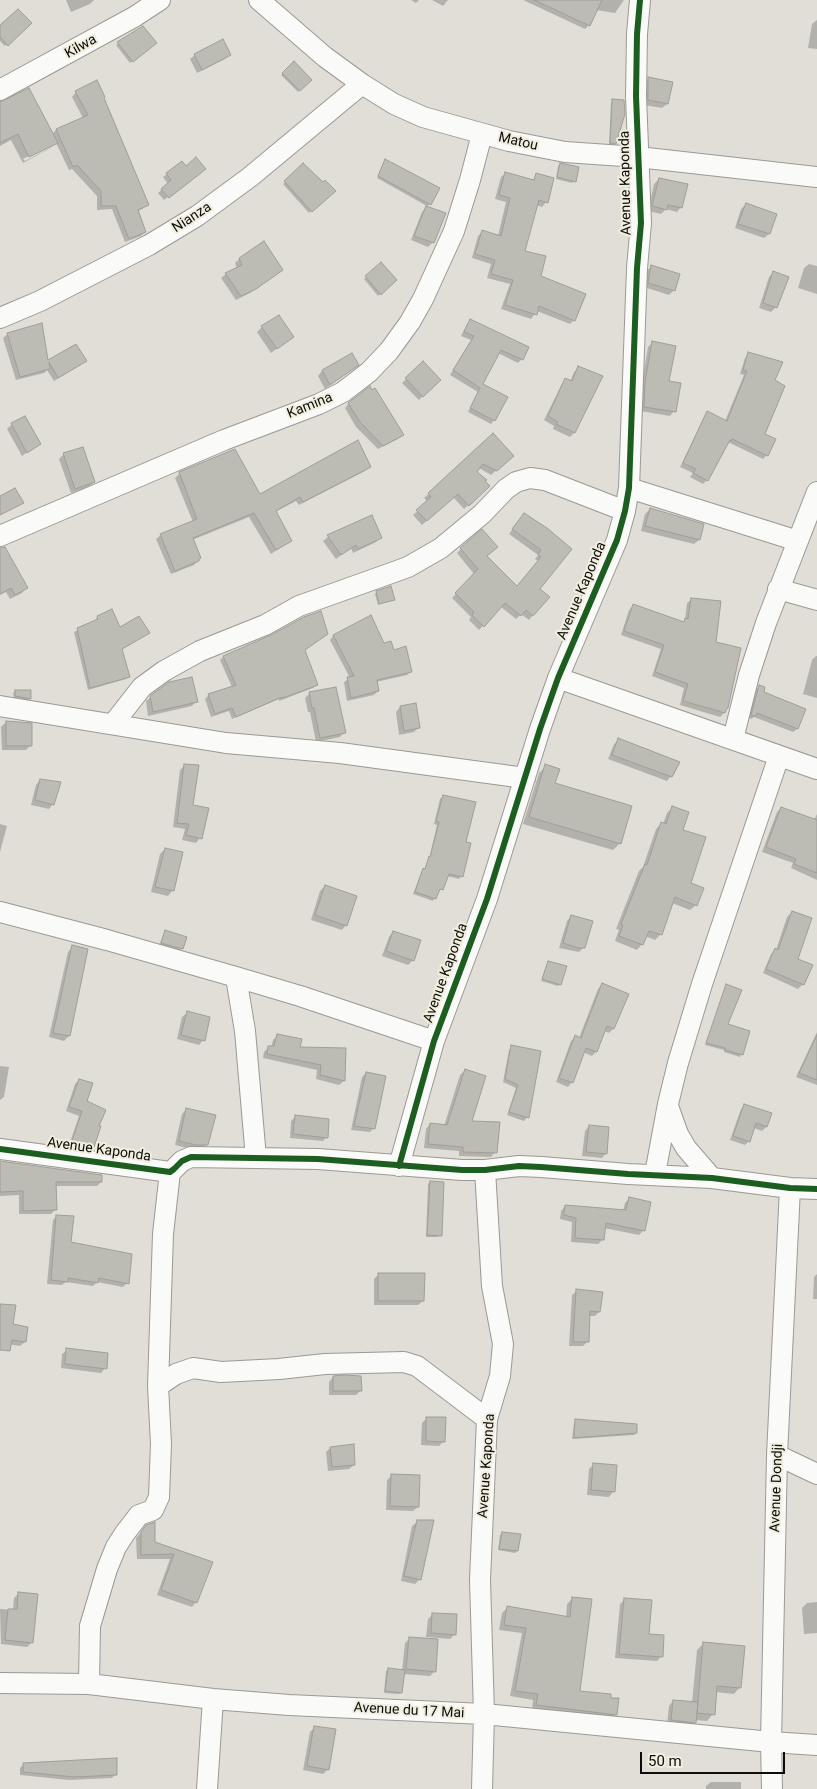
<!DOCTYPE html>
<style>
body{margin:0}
#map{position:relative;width:817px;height:1789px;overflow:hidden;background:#e0ded6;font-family:Roboto,sans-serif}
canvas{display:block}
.scale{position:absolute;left:640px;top:1752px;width:145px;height:22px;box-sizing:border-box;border:2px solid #0d0c07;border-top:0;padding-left:6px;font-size:15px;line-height:18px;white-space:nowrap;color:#0d0c07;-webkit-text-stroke:4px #f1eee0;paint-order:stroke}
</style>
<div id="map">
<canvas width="817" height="1789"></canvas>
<div class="scale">50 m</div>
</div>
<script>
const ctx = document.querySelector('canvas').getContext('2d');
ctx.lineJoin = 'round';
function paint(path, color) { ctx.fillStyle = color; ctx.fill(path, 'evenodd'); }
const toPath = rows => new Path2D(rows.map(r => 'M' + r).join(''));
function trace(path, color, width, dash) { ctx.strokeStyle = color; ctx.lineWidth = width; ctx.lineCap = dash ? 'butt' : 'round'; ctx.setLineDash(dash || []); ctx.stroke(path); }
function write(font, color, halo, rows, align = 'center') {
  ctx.font = font + ' Roboto,sans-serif'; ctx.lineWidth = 4; ctx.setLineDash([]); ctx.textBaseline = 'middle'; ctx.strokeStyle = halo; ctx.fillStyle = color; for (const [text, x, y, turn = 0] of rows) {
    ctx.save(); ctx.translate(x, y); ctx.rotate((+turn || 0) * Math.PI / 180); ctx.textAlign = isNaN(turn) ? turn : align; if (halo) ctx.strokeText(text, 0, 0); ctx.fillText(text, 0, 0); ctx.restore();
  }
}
paint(toPath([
 [66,0,94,0,90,4,71,12],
 [411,0,419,0,416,3],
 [432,0,448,0,443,6],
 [523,0,624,0,615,13,596,10,589,25,585,29],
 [817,20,817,49,808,48,812,24],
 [30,23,5,46,0,41,0,27],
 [142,27,153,45,130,63,116,45],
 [229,54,225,59,197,73,190,59,195,55],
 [294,63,310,80,298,92,281,75],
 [649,78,667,104,662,108,644,105,644,83],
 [76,92,102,98,148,205,137,212,145,232,141,236,125,242,112,209,97,210,97,196,72,169,69,170,56,143,49,149,23,163,11,140,0,146,0,104,52,134,56,130,83,118,72,97],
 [50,145,50,148,25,161,23,159],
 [613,101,615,143,613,145,609,145,611,103],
 [385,160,430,204,426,207,433,242,428,247,411,240,422,212,427,206,377,178],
 [560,164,574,181,572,183,556,179,558,166],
 [303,165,323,184,334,191,309,213,283,184],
 [186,168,201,172,164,200,158,193,168,184,163,177,167,174],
 [506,173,532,181,537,174,546,202,542,207,536,205,524,252,540,277,574,320,570,324,537,311,531,319,501,309,510,284,487,278,491,264,472,258,478,236,482,232,498,236,506,202,495,199,501,177],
 [659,179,681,207,677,212,666,209,661,214,648,211,654,184],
 [746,204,769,234,764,238,735,228,741,209],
 [239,259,282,270,250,293,236,300,221,278,226,274,237,269,235,263],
 [381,264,395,280,378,296,364,279],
 [809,264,817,266,817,294,798,288,804,268],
 [651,267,674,290,669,295,644,287,646,271],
 [773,273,776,307,771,312,759,308,769,277],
 [471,320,522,359,518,363,498,353,481,385,494,420,491,424,468,412,478,392,450,375,471,340,461,336,467,324],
 [262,327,292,337,271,353,257,332],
 [8,334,47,362,76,345,85,361,54,381,47,370,44,373,16,380,3,338],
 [652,343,667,382,674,411,670,416,640,411,641,387,648,347],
 [749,354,774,381,764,435,774,440,767,455,763,459,728,442,707,480,703,484,690,477,693,473,680,467,704,417,708,413,725,421,744,375,740,374,745,358],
 [352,355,352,369,325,389,318,376,322,371],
 [423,363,439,380,419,400,402,383],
 [579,368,574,433,570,437,553,429,554,426,544,420,562,384,566,380,570,382,574,372],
 [349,403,403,435,398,439,378,449,356,427,345,408],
 [24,418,39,444,22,456,7,429,12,424],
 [493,435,508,460,491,475,479,468,476,472,488,486,464,509,453,497,422,525,413,515,428,502,424,498],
 [64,454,94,482,89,487,71,493,59,459],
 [369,466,365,471,299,505,296,501,275,512,291,541,271,554,249,517,192,540,198,560,194,565,171,574,156,539,161,535,193,522,175,478,180,473,260,496],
 [650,509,699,540,694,544,641,531,645,514],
 [371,517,381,537,376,542,353,553,351,548,336,559,323,541,328,537],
 [520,519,571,549,539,589,548,597,529,620,521,614,516,619,501,607,479,630,469,620,471,617,452,598,474,574,457,553,461,549,485,557,517,587,538,561,535,559,538,555,509,534],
 [0,557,26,588,22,593,10,599,6,592,0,595],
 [377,592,393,600,378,605,375,594],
 [692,599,715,643,724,713,720,717,680,705,684,688,652,676,661,649,621,635,629,610,633,606,683,623,685,620,687,603],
 [111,611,120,629,146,635,121,650,129,676,126,679,88,690,74,632,95,621,97,617],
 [370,617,383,645,394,651,411,671,407,675,376,682,378,691,374,695,347,701,344,682,350,678,330,640,333,636],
 [304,650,317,685,313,688,279,701,279,699,232,719,229,711,211,717,205,699,209,695,232,687,220,660,223,657],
 [816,656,817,656,817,698,803,694,812,660],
 [759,687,762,692,805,709,797,729,793,732,754,717,751,719,748,718,755,691],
 [15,691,30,699,28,700,14,698,13,693],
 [310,693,344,732,340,737,316,742,310,712,308,712,305,698],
 [151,697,196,701,192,706,148,716,146,701],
 [400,707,419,727,414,732,399,735,396,712],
 [6,722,30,724,31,745,26,750,2,750,1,727],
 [619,740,671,776,667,781,608,759,614,744],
 [185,765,192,806,200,838,196,843,182,840,185,829,173,827,180,770],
 [546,766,553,784,620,843,613,850,523,824,539,773],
 [40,780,53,804,49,809,31,805,36,785],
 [443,796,464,843,461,876,459,879,447,876,442,889,438,891,433,901,413,894,421,873,424,870,429,859,437,825,434,824,440,799],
 [672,808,681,830,689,883,696,905,690,910,672,903,661,934,655,940,645,936,642,944,637,950,615,941,619,930,616,929,639,871,643,867,656,829,661,824,663,824,667,813],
 [781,808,814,820,817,814,817,880,791,868,793,863,762,852,777,812],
 [0,824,7,826,0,852],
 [165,849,182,853,172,891,168,896,151,892,160,854],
 [325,886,346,925,342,930,311,920,320,891],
 [792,912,796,959,803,984,798,989,763,973,771,954,776,950,787,917],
 [571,916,584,947,579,952,559,948,567,921],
 [165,931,185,938,180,951,159,945],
 [393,932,413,960,408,965,382,956,389,937],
 [72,947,87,950,69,1036,64,1041,49,1037,68,952],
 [548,962,560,984,558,986,541,981],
 [602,984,613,1029,609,1033,604,1031,596,1052,592,1056,583,1052,572,1082,568,1087,556,1082,571,1041,576,1037,579,1038,598,989],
 [727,986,727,1025,749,1032,740,1057,724,1052,724,1050,705,1045],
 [187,1013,203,1040,199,1045,177,1039,182,1017],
 [817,1032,817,1085,796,1077],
 [278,1035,298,1048,344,1081,339,1085,316,1079,317,1070,263,1058,264,1052,268,1048,271,1048,273,1040],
 [512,1047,527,1117,524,1121,507,1115,516,1088,503,1082,509,1050],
 [0,1066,9,1067,4,1097,0,1100],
 [465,1070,470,1122,495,1152,491,1157,459,1156,459,1151,424,1148,426,1129,430,1124,444,1126,460,1075],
 [366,1073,374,1128,370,1132,351,1130,362,1077],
 [79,1080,85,1102,92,1149,88,1153,67,1151,79,1116,66,1111,75,1084],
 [745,1105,771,1114,766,1127,762,1131,754,1128,749,1141,745,1145,730,1140,741,1109],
 [187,1109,206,1145,202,1150,191,1149,175,1145,182,1114],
 [295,1117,327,1137,323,1141,290,1138,291,1121],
 [589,1126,606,1153,602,1158,582,1156,585,1131],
 [0,1162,101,1182,97,1186,55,1186,56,1209,51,1214,19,1214,19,1195,0,1196],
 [430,1182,440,1235,438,1237,426,1237,428,1184],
 [629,1199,643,1231,639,1235,604,1228,603,1239,598,1244,571,1242,572,1222,560,1219,561,1211,565,1206,623,1211,625,1203],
 [57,1216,70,1243,127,1283,123,1287,97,1282,93,1286,66,1282,62,1285,47,1284,53,1220],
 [379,1274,423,1301,418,1305,374,1305,374,1279],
 [817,1274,817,1299,813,1299,814,1277],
 [577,1291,599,1312,595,1316,589,1316,587,1342,583,1346,569,1346,572,1295],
 [0,1305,12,1325,25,1342,20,1346,0,1343],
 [67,1350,105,1368,101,1373,61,1368,62,1354],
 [333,1377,361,1390,356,1395,329,1395,329,1382],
 [427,1418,444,1441,439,1446,421,1445,422,1423],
 [576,1421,636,1433,634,1435,572,1439,574,1423],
 [330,1448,354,1465,349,1469,328,1471,326,1452],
 [594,1464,616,1466,613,1492,609,1497,587,1495,589,1469],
 [392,1475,418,1507,413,1511,386,1510,387,1480],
 [417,1522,420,1579,415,1584,401,1581,412,1526],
 [142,1531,154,1542,211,1563,196,1602,192,1607,157,1595,170,1559,137,1559,136,1538],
 [502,1533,517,1551,515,1553,498,1550,500,1535],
 [19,1593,32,1642,27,1647,1,1644,0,1609,13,1610,14,1598],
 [573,1598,578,1692,616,1714,611,1720,532,1710,533,1700,510,1696,522,1633,499,1630,502,1613,508,1607,566,1617,567,1604],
 [625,1599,661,1657,657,1661,615,1658,620,1604],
 [817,1602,817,1633,804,1634,802,1608,807,1603],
 [433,1614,455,1634,450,1639,426,1637,428,1619],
 [409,1639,435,1671,430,1676,403,1674,401,1692,399,1694,384,1693,386,1671,388,1669,402,1671,405,1643],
 [703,1644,740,1687,734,1694,715,1692,713,1714,707,1721,695,1720,690,1727,667,1725,669,1706,673,1701,692,1703,697,1650],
 [315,1727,328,1769,323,1774,303,1770,310,1732],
 [24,1764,116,1774,112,1778,69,1780,20,1775,20,1768],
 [711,1782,741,1782,741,1789,706,1789,706,1786]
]), '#0003');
const building = toPath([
 [534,0,602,0,590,26,534,0],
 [18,9,32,23,8,46,0,37,0,25,18,9],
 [143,26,157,43,133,62,117,42,143,26],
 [223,39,231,55,202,70,194,54,223,39],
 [294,61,312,80,300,91,282,73,294,61],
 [648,77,673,82,668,104,648,100,648,77],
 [97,80,105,97,104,98,149,205,138,210,146,232,129,239,116,206,101,206,101,191,77,165,73,167,56,129,88,115,75,91,97,80],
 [29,88,58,143,29,157,18,134,0,143,0,102,29,88],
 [612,99,624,100,625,114,616,144,610,143,612,99],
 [196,157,206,169,169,198,161,189,171,180,166,173,182,161,186,166,196,157],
 [385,159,440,188,431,205,378,176,385,159],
 [303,163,323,182,325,180,336,191,312,212,284,181,303,163],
 [560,163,579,167,576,182,557,177,560,163],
 [505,172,534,180,536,173,554,178,548,203,539,200,525,251,546,256,541,276,586,294,575,321,539,306,537,315,505,305,513,280,491,274,495,260,475,254,482,230,501,236,510,198,499,195,505,172],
 [659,178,688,184,682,208,668,205,667,210,652,206,659,178],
 [746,203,777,214,770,234,738,224,746,203],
 [426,206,446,213,434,243,414,236,426,206],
 [264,241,283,270,256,289,241,296,225,273,242,265,239,258,264,241],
 [381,262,397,280,381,295,365,276,381,262],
 [651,265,680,274,675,291,648,283,651,265],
 [773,271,789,277,777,308,763,303,773,271],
 [279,315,294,337,277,349,261,326,279,315],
 [470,319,529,347,523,360,501,350,483,384,508,397,495,421,470,408,480,388,453,370,474,336,464,332,470,319],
 [42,323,48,360,76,344,87,361,58,378,49,362,50,369,20,377,7,333,42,323],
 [652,341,676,346,669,381,681,383,676,412,644,407,645,382,652,341],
 [748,352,783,362,775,380,785,386,765,434,776,439,768,456,732,439,731,441,730,440,708,481,693,473,696,469,683,463,707,411,727,421,747,371,743,370,748,352],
 [352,353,359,365,330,385,322,370,352,353],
 [423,361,441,380,423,397,405,378,423,361],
 [578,366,603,376,575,433,556,424,558,422,548,416,565,378,572,381,578,366],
 [370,386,372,390,375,388,404,435,383,446,360,422,348,403,370,386],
 [25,416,41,444,27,453,11,423,25,416],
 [493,433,514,456,497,471,483,464,477,472,487,480,485,481,490,486,469,506,458,494,427,521,416,510,431,497,428,493,493,433],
 [358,440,371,467,303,502,300,497,276,511,292,541,276,550,254,513,193,538,201,558,199,559,199,561,175,571,160,534,197,519,179,472,235,449,260,494,358,440],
 [83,447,95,482,75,489,63,453,83,447],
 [15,488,24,503,0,515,0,496,15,488],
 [650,508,704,524,700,540,645,526,650,508],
 [524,513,547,528,572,549,540,589,550,597,533,616,526,610,521,616,505,603,484,627,472,615,474,612,455,593,478,569,460,548,482,529,498,547,487,556,517,586,541,557,538,554,541,550,512,529,524,513],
 [372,515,382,538,358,549,356,545,341,555,327,535,372,515],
 [5,547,28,588,15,595,11,588,0,594,0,548,5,547],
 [391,586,395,600,379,604,376,591,391,586],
 [691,598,721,601,716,642,741,648,728,708,727,708,725,713,683,701,688,684,655,672,664,645,624,631,633,604,684,622,685,618,688,619,691,598],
 [112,609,120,627,139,616,150,633,122,649,130,677,90,688,77,628,98,619,97,616,112,609],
 [321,611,328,634,305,650,318,685,283,698,282,697,236,717,232,708,215,714,208,694,236,685,223,656,271,635,304,617,321,611],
 [371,615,384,643,391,641,394,650,406,646,412,672,377,680,379,691,351,698,347,677,354,676,333,635,371,615],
 [192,677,198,702,153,712,150,696,169,682,192,677],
 [759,685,765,687,764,692,806,709,798,729,757,713,756,716,751,715,759,685],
 [336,687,346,733,320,738,314,708,312,708,309,692,336,687],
 [15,690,31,690,31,699,15,696,15,690],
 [416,703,420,728,404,731,400,706,416,703],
 [6,721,32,723,32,746,6,746,6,721],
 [618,738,680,762,672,777,612,755,618,738],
 [184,764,199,765,193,805,209,808,202,839,186,835,189,824,177,823,184,764],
 [545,764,560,769,555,783,632,806,621,844,529,817,545,764],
 [40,779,61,782,54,805,35,800,40,779],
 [443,795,476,802,466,842,471,843,463,877,449,874,443,890,440,889,436,899,415,892,423,868,425,869,429,856,430,857,439,822,436,821,443,795],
 [672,806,689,812,683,830,706,837,691,883,704,888,697,906,675,897,662,935,649,931,643,945,619,936,623,925,621,924,645,864,647,865,661,822,666,824,672,806],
 [781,807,817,820,817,873,794,864,796,859,766,847,781,807],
 [165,848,183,852,174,891,155,887,165,848],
 [325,885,357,896,347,926,315,915,325,885],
 [792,911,812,918,798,959,813,965,804,985,766,969,775,948,778,950,792,911],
 [571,915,593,921,585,948,578,948,563,943,571,915],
 [165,930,187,937,183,949,161,943,165,930],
 [393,931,421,940,414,961,386,951,393,931],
 [72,945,88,949,70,1036,53,1033,72,945],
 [548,961,567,966,561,985,542,979,548,961],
 [602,983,629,994,614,1029,607,1026,597,1052,586,1048,573,1083,559,1078,575,1035,581,1038,602,983],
 [726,984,742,990,728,1024,750,1031,743,1055,725,1050,725,1048,706,1043,726,984],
 [187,1011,210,1017,205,1041,181,1035,187,1011],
 [277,1034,302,1039,300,1047,346,1048,345,1081,320,1075,321,1065,267,1054,268,1046,274,1046,277,1034],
 [817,1035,817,1080,799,1073,817,1035],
 [511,1045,541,1051,529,1118,509,1112,518,1085,505,1079,511,1045],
 [465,1069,486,1076,472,1121,500,1122,497,1153,463,1152,463,1147,428,1144,430,1123,447,1125,465,1069],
 [366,1072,386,1076,375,1129,354,1126,366,1072],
 [79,1079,93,1083,87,1101,106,1110,99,1126,101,1126,93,1150,70,1147,82,1111,69,1107,79,1079],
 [744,1104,772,1113,767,1127,756,1123,750,1142,733,1136,744,1104],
 [186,1108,216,1115,208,1145,196,1145,179,1141,186,1108],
 [295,1115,329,1119,328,1138,293,1134,295,1115],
 [589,1125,609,1127,607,1154,586,1152,589,1125],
 [0,1161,102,1175,102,1182,56,1182,57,1210,23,1211,23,1191,0,1192,0,1161],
 [430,1181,444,1182,442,1236,427,1235,430,1181],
 [629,1197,651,1202,645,1231,606,1223,604,1240,575,1238,576,1218,564,1215,565,1205,626,1210,629,1197],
 [56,1215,74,1216,71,1242,132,1254,129,1284,99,1278,98,1283,68,1278,68,1282,51,1280,56,1215],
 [378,1273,425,1273,424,1301,378,1301,378,1273],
 [576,1289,603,1292,600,1312,590,1311,589,1342,573,1342,576,1289],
 [0,1304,16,1305,13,1324,28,1327,26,1342,12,1340,10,1351,0,1350,0,1304],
 [66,1348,108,1353,107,1369,65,1364,66,1348],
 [344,1375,361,1376,362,1391,333,1391,333,1376,344,1375],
 [426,1417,446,1417,445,1442,426,1441,426,1417],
 [575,1419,637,1424,637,1433,574,1438,575,1419],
 [354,1444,355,1465,332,1467,330,1447,354,1444],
 [593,1463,617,1465,615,1492,591,1490,593,1463],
 [391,1474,420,1475,419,1507,390,1506,391,1474],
 [417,1520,434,1520,421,1580,404,1576,417,1520],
 [155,1522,155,1542,213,1562,197,1603,161,1590,174,1554,141,1555,141,1532,146,1525,155,1522],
 [502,1532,521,1534,518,1551,499,1549,502,1532],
 [18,1592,38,1594,33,1643,5,1640,8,1609,17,1609,18,1592],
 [572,1597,592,1599,580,1691,611,1694,611,1698,619,1698,617,1715,536,1705,538,1694,515,1691,526,1628,504,1625,507,1606,570,1617,572,1597],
 [624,1598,652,1600,649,1634,664,1635,663,1657,619,1654,624,1598],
 [432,1613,457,1614,456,1635,431,1633,432,1613],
 [409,1637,438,1639,436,1672,406,1669,409,1637],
 [703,1642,745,1646,741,1688,717,1686,715,1715,697,1713,703,1642],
 [388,1668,405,1670,402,1693,385,1691,388,1668],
 [673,1700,698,1702,696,1723,671,1720,673,1700],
 [314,1726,336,1729,329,1770,307,1766,314,1726],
 [117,1758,117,1775,74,1777,23,1772,23,1763,117,1758]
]);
paint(building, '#bcbbb4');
trace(building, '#9f9e97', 1);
const minor = toPath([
 [259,0,325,57,362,84,394,104,423,117,509,141,565,152,638,157,817,177],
 [0,90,134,17,160,0],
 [0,318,40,301,149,245,197,216,250,177,362,84],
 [629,488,798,541],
 [0,536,224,440,319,404,343,392,369,372,389,351,410,322,423,299,454,231,470,180,482,134],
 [778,589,817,600],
 [558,678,817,769],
 [0,706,226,743,340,753,525,778],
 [113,724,142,687,164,671,200,651,265,625,299,606,408,567,441,548,482,514,506,489,516,482,530,478,545,480,625,511],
 [733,739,749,675,766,623,817,492],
 [0,912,107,940,236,977,300,996,434,1041],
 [236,977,245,1031,256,1158],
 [668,1106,678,1134,686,1148,712,1178],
 [0,1149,170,1172,174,1169,182,1161,191,1157,318,1159,462,1170,485,1170,519,1166,541,1167,628,1174,712,1178,790,1188,817,1189],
 [399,1166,434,1041,487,899,540,729,558,678,617,540,625,511,629,488,637,268,641,223,636,96,637,34,640,0],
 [655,1174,668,1104,678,1063,702,984,779,756],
 [158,1386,176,1374,193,1368,221,1372,279,1369,325,1364,404,1362,417,1366,487,1419],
 [777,1455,817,1474],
 [0,1683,89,1684,213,1699,289,1705,484,1714,771,1742,817,1745],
 [89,1684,90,1626,107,1569,116,1547,125,1533,139,1515,153,1510,159,1497,161,1444,158,1386,163,1234,170,1172],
 [207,1789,213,1699],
 [482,1789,484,1714,480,1580,487,1419,500,1376,503,1344,492,1286,485,1170],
 [772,1789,771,1742,777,1455,790,1188]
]);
trace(minor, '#9b9993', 22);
trace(minor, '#fafaf9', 20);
trace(toPath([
 [0,1149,170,1172,174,1169,182,1161,191,1157,318,1159,462,1170,485,1170,519,1166,541,1167,628,1174,712,1178,790,1188,817,1189],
 [399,1166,434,1041,487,899,540,729,558,678,617,540,625,511,629,488,637,268,641,223,636,96,637,34,640,0]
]), '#1b5e20', 6);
write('14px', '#0d0c07', '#f1eee0', [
 ["Kilwa",81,47,-29],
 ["Matou",518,142,13],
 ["Avenue Kaponda",626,183,-91],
 ["Nianza",192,218,-33],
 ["Kamina",310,406,-22],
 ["Avenue Kaponda",582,591,-67],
 ["Avenue Kaponda",446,973,-70],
 ["Avenue Kaponda",99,1150,8],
 ["Avenue Kaponda",487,1466,-86],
 ["Avenue Dondji",777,1488,-88],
 ["Avenue du 17 Mai",409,1711,3]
]);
</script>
